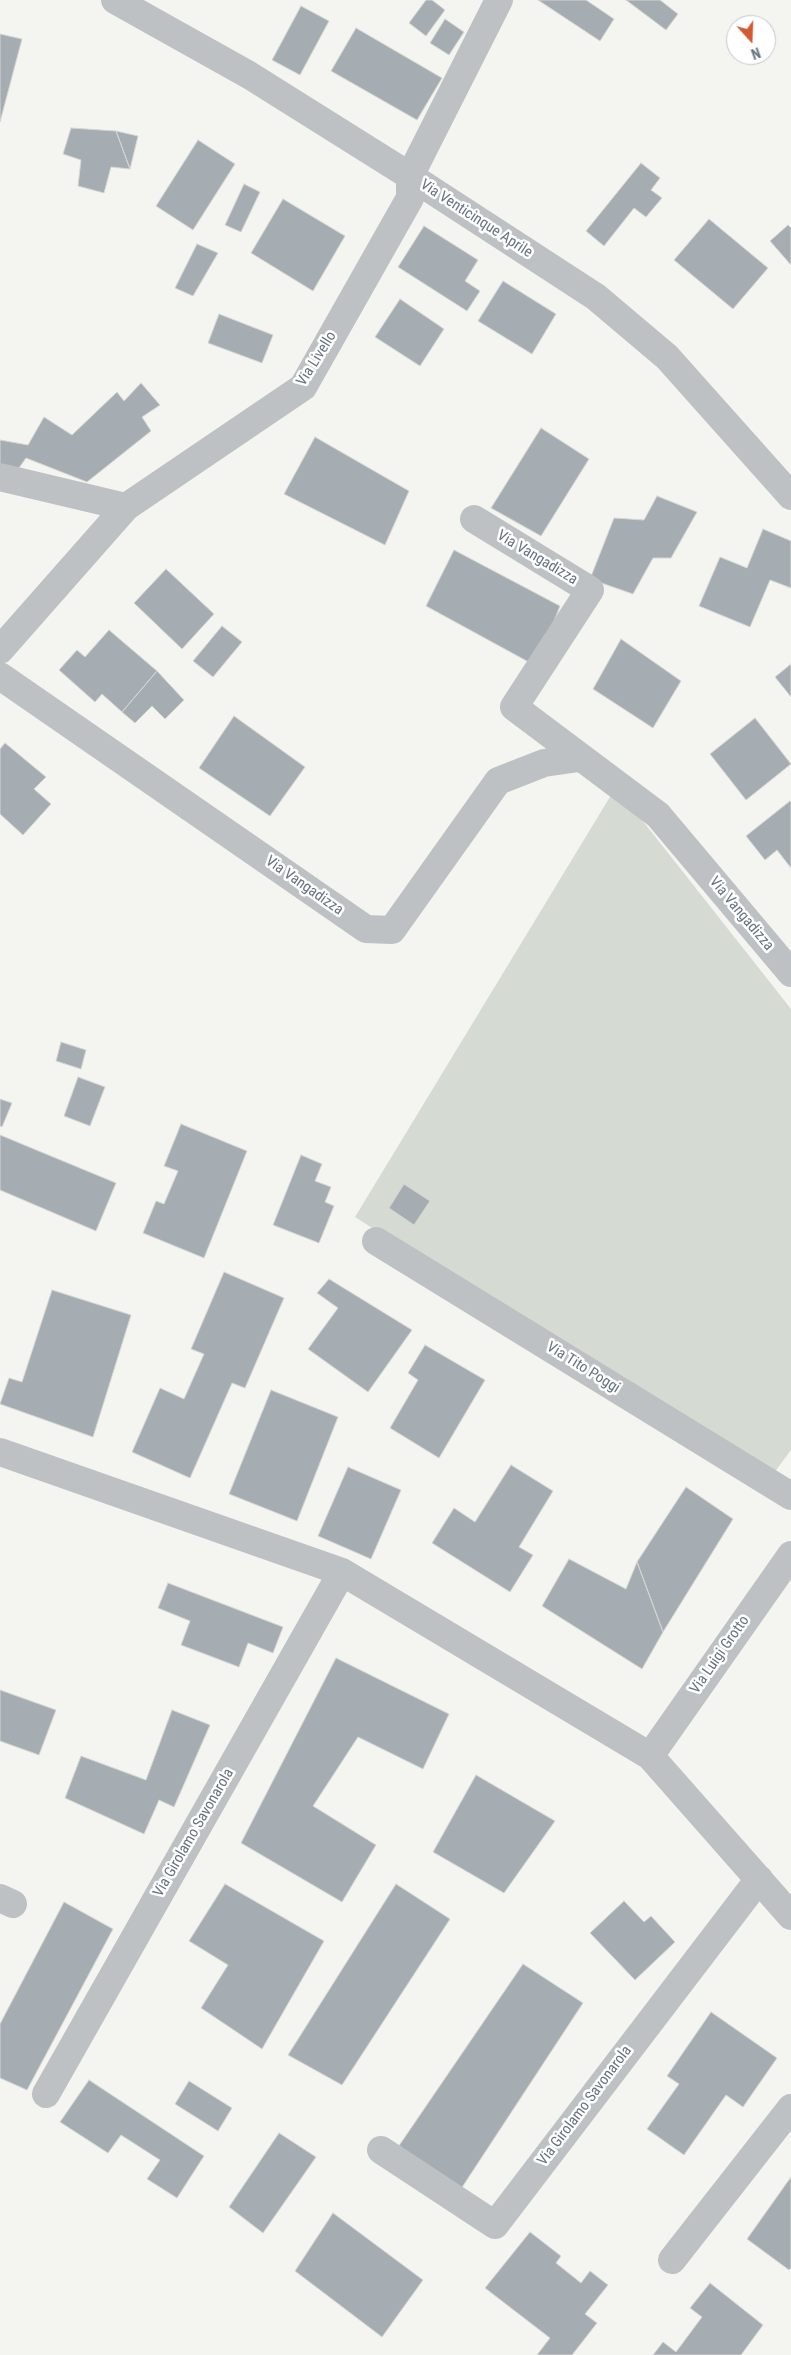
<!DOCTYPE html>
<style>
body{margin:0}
#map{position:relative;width:791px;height:2355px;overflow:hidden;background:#f4f4f0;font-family:"Roboto Condensed",sans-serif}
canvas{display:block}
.north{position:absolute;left:726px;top:15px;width:50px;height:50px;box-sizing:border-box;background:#fff;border:1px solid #c2c7cc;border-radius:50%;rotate:160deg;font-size:14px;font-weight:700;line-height:20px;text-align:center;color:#66737f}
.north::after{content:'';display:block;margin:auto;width:18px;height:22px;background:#d35932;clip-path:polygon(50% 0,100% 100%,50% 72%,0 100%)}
</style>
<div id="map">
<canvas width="791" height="2355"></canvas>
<div class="north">N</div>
</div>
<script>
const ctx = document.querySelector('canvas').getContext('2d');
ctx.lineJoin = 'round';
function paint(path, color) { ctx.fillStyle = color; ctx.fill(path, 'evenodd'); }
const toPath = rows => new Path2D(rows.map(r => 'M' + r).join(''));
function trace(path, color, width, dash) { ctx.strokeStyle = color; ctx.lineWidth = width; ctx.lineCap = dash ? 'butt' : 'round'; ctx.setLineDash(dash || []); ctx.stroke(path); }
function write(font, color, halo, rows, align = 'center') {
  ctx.font = font + ' "Roboto Condensed",sans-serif'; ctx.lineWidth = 5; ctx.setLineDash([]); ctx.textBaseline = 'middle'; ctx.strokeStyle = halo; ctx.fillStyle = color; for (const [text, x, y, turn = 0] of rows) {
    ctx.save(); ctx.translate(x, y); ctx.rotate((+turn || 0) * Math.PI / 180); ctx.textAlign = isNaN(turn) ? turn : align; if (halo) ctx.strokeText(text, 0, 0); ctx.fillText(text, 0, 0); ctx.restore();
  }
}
paint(toPath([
 [616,787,791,1009,791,1450,768,1481,355,1217]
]), '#d5dad2');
const building = toPath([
 [426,0,432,0,445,10,426,36,409,23,426,0],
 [538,0,586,0,614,19,600,41,538,0],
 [626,0,660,0,678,14,666,30,626,0],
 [301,6,329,21,300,75,272,60,301,6],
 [445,19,464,32,449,55,430,43,445,19],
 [356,28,442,78,417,120,331,71,356,28],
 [0,34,22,39,0,122,0,34],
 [71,128,116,131,130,169,111,167,104,193,78,186,81,160,63,154,71,128],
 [116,131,138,136,130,169,116,131],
 [198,140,235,164,193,230,156,206,198,140],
 [641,163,660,178,651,190,662,198,646,217,634,208,604,246,586,231,641,163],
 [244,184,260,192,241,232,225,225,244,184],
 [283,199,345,236,313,291,251,253,283,199],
 [709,219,768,268,733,309,674,260,709,219],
 [788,225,791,228,791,265,770,241,788,225],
 [424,226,478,260,465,281,480,291,467,311,398,267,424,226],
 [197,244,218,253,193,296,175,288,197,244],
 [503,281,556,314,532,354,478,321,503,281],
 [400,299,444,329,420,366,375,337,400,299],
 [219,314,273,335,262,363,208,343,219,314],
 [141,383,160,405,142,417,151,431,87,482,26,458,14,475,0,469,0,440,28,445,44,417,72,435,117,392,124,401,141,383],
 [541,428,589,459,541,536,491,508,541,428],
 [315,437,409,491,385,545,284,494,315,437],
 [657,496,697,512,671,558,653,558,633,594,590,579,614,518,644,520,657,496],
 [763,529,791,541,791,588,770,580,750,627,699,606,720,557,747,568,763,529],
 [454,550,560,606,536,666,426,606,454,550],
 [166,569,214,614,182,649,134,603,166,569],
 [222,626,242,642,213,677,193,661,222,626],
 [109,630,157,671,122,712,102,694,95,702,59,670,77,650,85,657,109,630],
 [621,639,681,681,653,728,593,689,621,639],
 [791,664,791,697,775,677,791,664],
 [157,671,184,700,165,719,152,706,135,723,122,712,157,671],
 [234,716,305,767,270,816,199,768,234,716],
 [755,718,791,764,746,800,710,754,755,718],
 [5,743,46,777,34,789,51,804,23,835,0,814,0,749,5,743],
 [790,801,791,802,791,868,777,850,765,860,746,836,790,801],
 [61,1042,86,1050,81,1069,56,1061,61,1042],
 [78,1077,105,1087,90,1126,64,1116,78,1077],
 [0,1099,12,1103,2,1127,0,1126,0,1099],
 [181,1124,247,1151,204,1258,143,1233,156,1201,164,1204,178,1171,164,1166,181,1124],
 [0,1135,116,1183,96,1231,0,1190,0,1135],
 [301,1155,322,1164,315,1181,331,1187,325,1202,334,1206,319,1243,273,1225,301,1155],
 [404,1184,430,1201,414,1225,389,1208,404,1184],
 [224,1272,284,1298,245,1388,232,1383,190,1478,132,1452,160,1388,184,1399,204,1354,191,1349,224,1272],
 [329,1279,412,1330,368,1392,308,1349,338,1308,317,1293,329,1279],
 [52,1290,131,1315,93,1437,0,1404,9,1378,22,1382,52,1290],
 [425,1345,485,1380,439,1458,390,1428,418,1380,408,1373,425,1345],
 [271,1390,338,1417,297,1521,229,1494,271,1390],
 [511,1465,553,1491,519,1547,533,1555,510,1592,432,1543,454,1508,475,1522,511,1465],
 [348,1467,401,1490,371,1559,318,1536,348,1467],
 [686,1487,733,1519,663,1632,637,1562,686,1487],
 [569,1559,626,1589,637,1562,663,1632,642,1669,542,1606,569,1559],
 [168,1583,283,1627,273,1653,248,1643,239,1667,181,1645,190,1621,158,1608,168,1583],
 [336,1658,449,1714,423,1769,358,1737,313,1806,376,1845,342,1902,241,1843,336,1658],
 [0,1690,56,1710,39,1755,0,1741,0,1690],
 [172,1710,210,1725,174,1807,159,1800,144,1834,65,1798,81,1756,146,1780,172,1710],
 [476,1775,555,1821,504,1893,433,1852,476,1775],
 [225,1884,324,1941,262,2049,201,2008,228,1965,189,1941,225,1884],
 [396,1884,450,1919,342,2085,288,2055,396,1884],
 [624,1901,644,1922,651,1916,675,1942,635,1980,590,1933,624,1901],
 [64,1902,113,1929,27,2090,0,2078,0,2024,64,1902],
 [523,1964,583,2003,455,2198,392,2156,523,1964],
 [711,2012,777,2058,743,2107,726,2095,684,2155,647,2129,679,2084,667,2076,711,2012],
 [89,2080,204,2156,177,2198,147,2179,160,2160,121,2135,108,2153,60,2122,89,2080],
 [189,2081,232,2108,218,2131,175,2104,189,2081],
 [279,2133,316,2157,263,2233,229,2207,279,2133],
 [791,2177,791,2268,789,2270,747,2239,791,2177],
 [333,2213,423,2280,382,2337,295,2271,333,2213],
 [530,2232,561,2256,556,2263,581,2283,590,2271,608,2285,585,2314,597,2323,572,2355,537,2355,550,2338,485,2288,530,2232],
 [710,2283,763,2325,741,2355,653,2355,663,2342,676,2352,702,2317,690,2308,710,2283]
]);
paint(building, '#a6adb2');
trace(building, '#d5d5d3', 1);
trace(toPath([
 [115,0,249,75,410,176,596,297,667,357,791,496],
 [0,477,126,507],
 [474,519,590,590,514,707,658,815,791,973],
 [0,650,126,507,303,387,410,198,410,176,499,0],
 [0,676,366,929,392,930,498,781,544,763,579,758],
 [376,1241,791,1496],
 [0,1452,342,1572,650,1756,791,1916],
 [650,1756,791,1555],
 [0,1898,13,1904],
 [46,2094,342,1572],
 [381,2150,495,2225,759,1879],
 [672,2260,791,2108]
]), '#bdc1c4', 28);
write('15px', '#66737f', '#fff', [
 ["Via Venticinque Aprile",476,219,33],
 ["Via Livello",317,359,-58],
 ["Via Vangadizza",537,558,31],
 ["Via Vangadizza",304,886,35],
 ["Via Vangadizza",741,914,50],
 ["Via Tito Poggi",583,1368,32],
 ["Via Luigi Grotto",720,1655,-55],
 ["Via Girolamo Savonarola",194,1833,-60],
 ["Via Girolamo Savonarola",585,2106,-53]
]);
</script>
